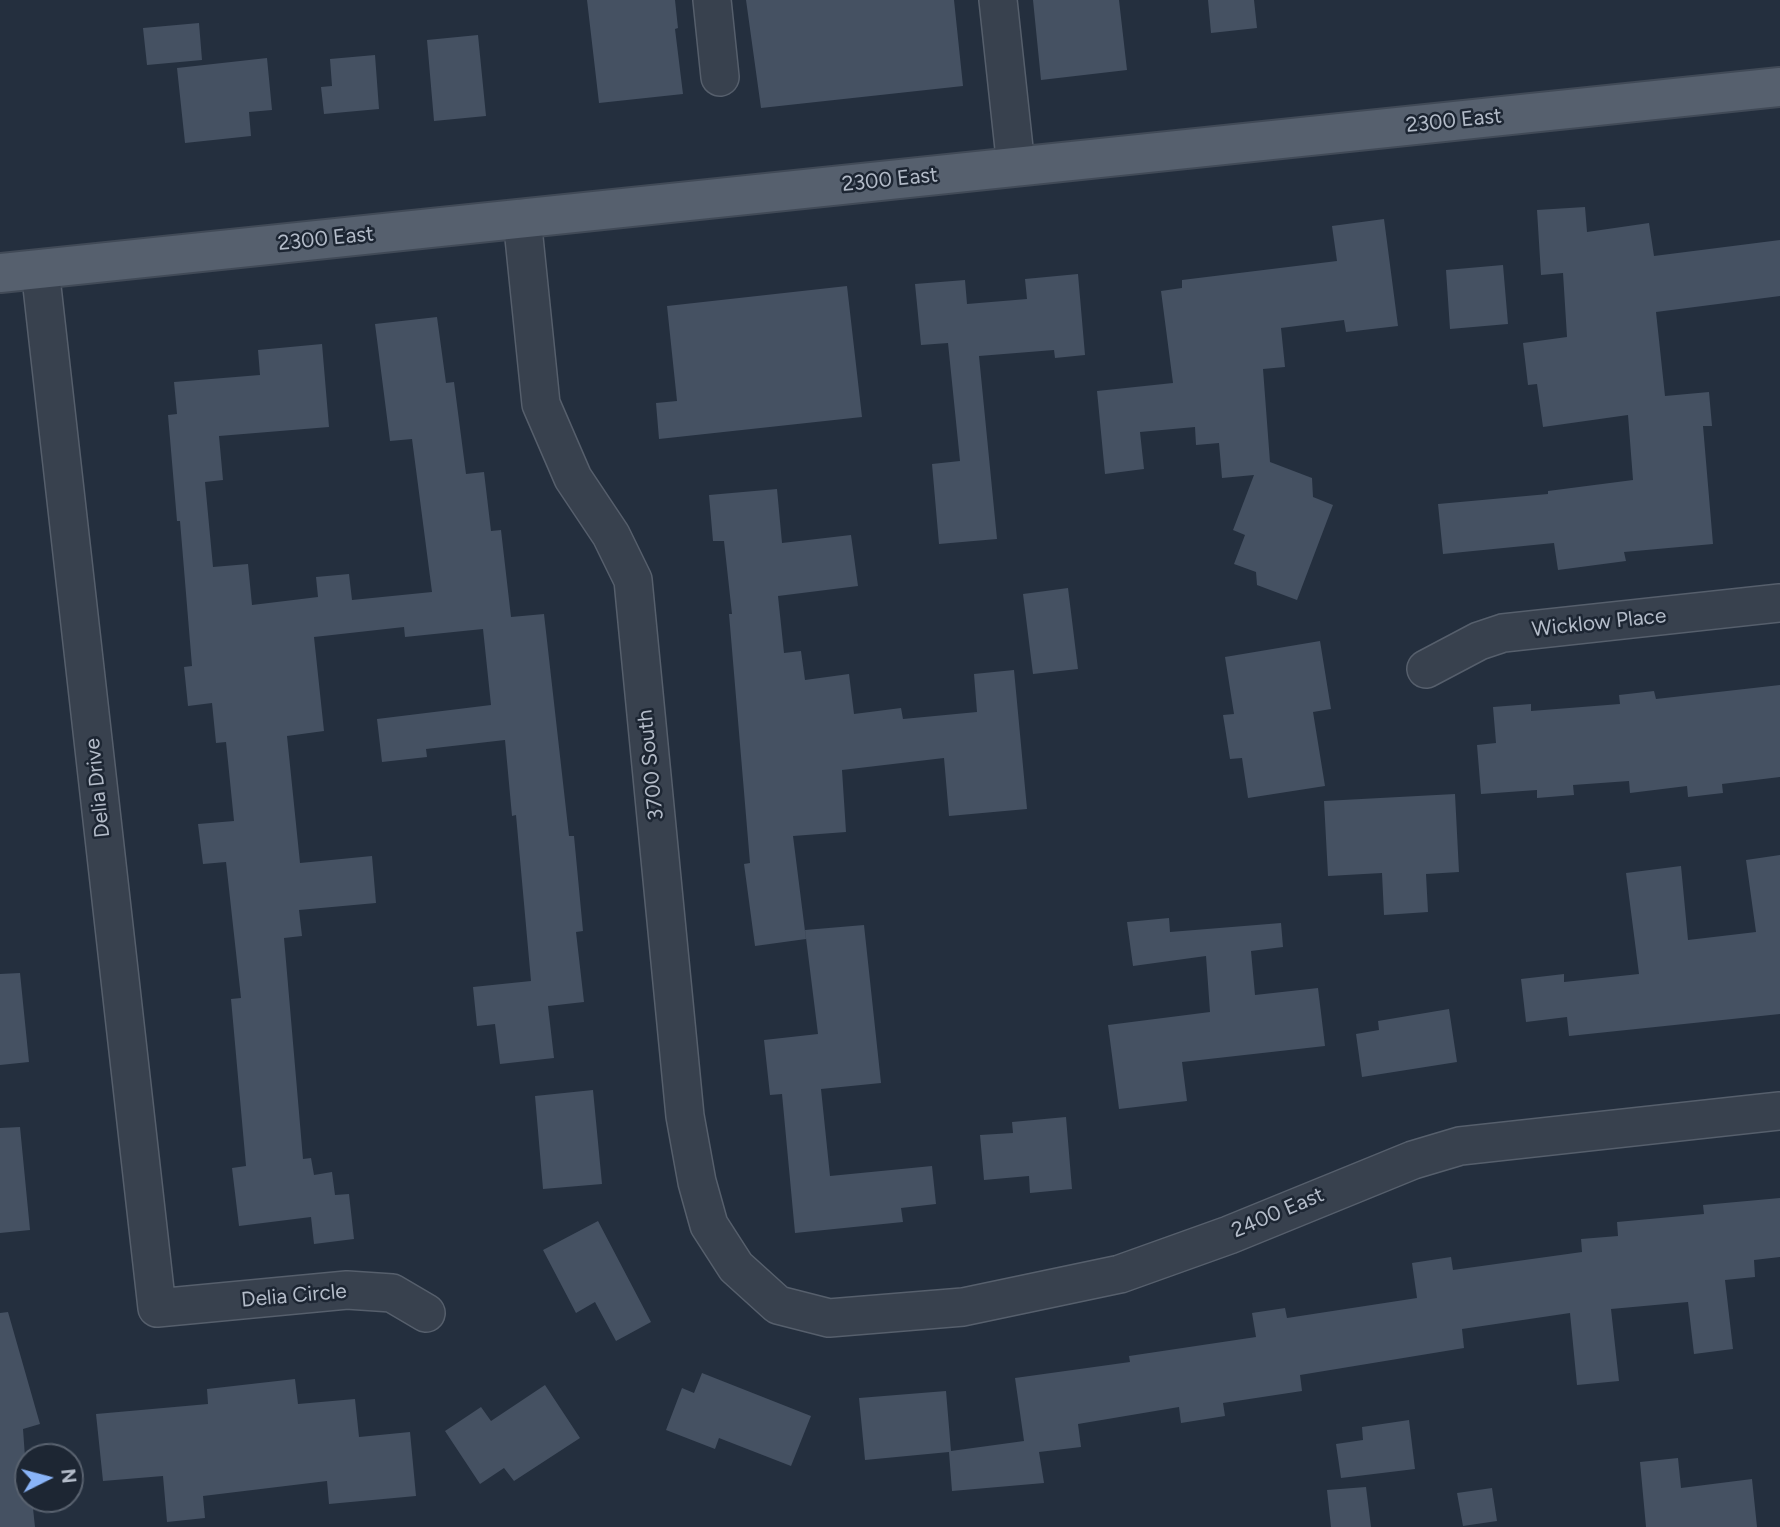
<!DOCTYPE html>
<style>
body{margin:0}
#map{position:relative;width:1780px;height:1527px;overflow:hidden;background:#242f3e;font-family:Figtree,sans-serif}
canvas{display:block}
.north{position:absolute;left:14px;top:1443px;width:70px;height:70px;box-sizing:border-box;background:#1d2633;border:2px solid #59626f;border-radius:50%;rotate:84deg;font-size:19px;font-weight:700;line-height:28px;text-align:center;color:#b4bcc9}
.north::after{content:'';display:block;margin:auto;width:24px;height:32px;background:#8ab4f8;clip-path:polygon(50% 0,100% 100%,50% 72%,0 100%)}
</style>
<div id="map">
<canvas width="1780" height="1527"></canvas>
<div class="north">N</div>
</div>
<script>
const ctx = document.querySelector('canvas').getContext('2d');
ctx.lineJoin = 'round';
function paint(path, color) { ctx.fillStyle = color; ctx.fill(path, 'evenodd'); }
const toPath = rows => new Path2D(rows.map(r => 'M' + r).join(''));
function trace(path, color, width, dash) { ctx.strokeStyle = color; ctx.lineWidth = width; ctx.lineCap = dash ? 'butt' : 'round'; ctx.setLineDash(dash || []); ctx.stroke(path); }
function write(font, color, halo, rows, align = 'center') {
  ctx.font = font + ' Figtree,sans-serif'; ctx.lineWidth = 5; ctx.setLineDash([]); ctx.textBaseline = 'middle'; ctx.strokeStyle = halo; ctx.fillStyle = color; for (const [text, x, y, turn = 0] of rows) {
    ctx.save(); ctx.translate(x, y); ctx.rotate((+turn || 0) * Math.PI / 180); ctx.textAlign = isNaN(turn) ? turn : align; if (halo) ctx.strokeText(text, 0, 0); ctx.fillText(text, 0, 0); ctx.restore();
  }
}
paint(toPath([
 [587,0,675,0,678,28,675,29,683,94,599,103],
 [746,0,954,0,963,86,761,108],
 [1033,0,1119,0,1127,70,1041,80],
 [1208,0,1254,0,1257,28,1211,33],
 [199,23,202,60,147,65,143,28],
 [478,35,486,116,434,121,427,40],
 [375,55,379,109,324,114,321,87,332,86,330,59],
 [267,58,272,110,249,112,251,136,185,143,177,68],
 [1585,207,1587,232,1649,223,1654,256,1780,240,1780,296,1656,312,1665,396,1709,392,1712,426,1703,426,1713,544,1624,552,1626,561,1558,570,1554,543,1443,554,1438,504,1548,494,1548,491,1633,480,1628,415,1543,427,1537,384,1528,385,1523,343,1567,337,1563,273,1541,275,1537,210],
 [1384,219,1398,326,1346,332,1344,320,1281,328,1285,367,1263,369,1270,462,1312,478,1313,497,1333,505,1297,600,1257,585,1256,572,1234,564,1245,535,1233,530,1254,475,1222,478,1219,443,1196,445,1195,427,1140,432,1144,469,1105,474,1097,391,1173,383,1161,291,1182,288,1182,280,1337,261,1332,226],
 [1503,265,1508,324,1450,329,1446,270],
 [1078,274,1085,355,1055,358,1054,350,979,356,997,539,939,544,932,464,960,461,948,343,921,345,915,284,965,280,967,304,1027,299,1025,279],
 [847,286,862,417,659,439,656,403,677,401,667,306],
 [437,317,446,383,454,382,466,474,484,472,491,531,501,530,511,617,544,614,569,836,574,836,583,931,576,932,584,1002,548,1006,554,1058,500,1064,495,1024,477,1026,473,987,531,981,516,815,512,816,505,740,426,749,427,757,382,762,377,719,491,705,483,629,405,637,404,627,314,637,324,731,287,736,300,863,372,856,376,903,299,910,302,936,284,938,303,1159,311,1158,314,1175,332,1172,335,1195,349,1194,354,1239,314,1244,311,1217,239,1226,232,1168,246,1166,231,999,241,998,226,862,203,864,198,824,234,821,226,742,216,743,212,703,188,706,184,667,192,666,180,521,177,521,168,415,177,414,174,382,260,375,258,350,322,344,329,427,219,436,223,480,205,482,213,567,248,564,252,605,318,597,316,577,349,574,352,600,432,592,412,439,390,441,375,324],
 [777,489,782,543,851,535,858,586,778,596,784,653,801,651,805,680,849,674,854,714,901,708,903,719,977,712,974,674,1014,670,1027,809,949,816,944,758,842,770,846,832,793,836,806,939,755,946,744,864,750,863,729,614,732,614,724,541,713,541,709,495],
 [1068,588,1078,669,1033,674,1023,594],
 [1320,641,1331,709,1313,712,1325,786,1248,798,1242,758,1230,759,1223,715,1234,714,1225,657],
 [1780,685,1780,777,1722,784,1723,793,1688,797,1687,786,1630,793,1629,781,1573,785,1574,795,1537,798,1537,790,1481,794,1477,745,1496,743,1493,707,1531,704,1531,711,1620,704,1619,695,1654,691,1656,699],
 [1455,794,1459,872,1426,874,1428,912,1384,915,1382,873,1328,876,1324,801],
 [1780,855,1780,1014,1569,1036,1567,1017,1526,1022,1521,979,1564,974,1564,982,1639,974,1626,873,1681,866,1688,940,1756,932,1746,860],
 [1169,918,1170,932,1281,923,1283,947,1251,951,1255,995,1318,988,1325,1046,1182,1062,1187,1101,1119,1109,1108,1025,1210,1012,1206,956,1133,966,1127,922],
 [864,925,881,1083,821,1089,830,1176,932,1166,936,1204,901,1208,903,1222,795,1233,782,1094,770,1095,764,1040,818,1034,805,930],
 [20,973,29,1062,0,1065,0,974],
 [1449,1009,1457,1062,1362,1077,1356,1034,1379,1030,1378,1021],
 [593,1090,602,1184,543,1189,535,1096],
 [1066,1117,1072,1189,1030,1193,1029,1176,984,1180,980,1135,1013,1133,1012,1122],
 [20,1127,30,1230,0,1233,0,1128],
 [1780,1198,1780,1257,1754,1260,1755,1277,1725,1280,1733,1349,1694,1354,1688,1302,1611,1309,1619,1381,1577,1385,1570,1313,1462,1329,1464,1348,1300,1375,1302,1391,1223,1403,1225,1416,1181,1423,1179,1407,1078,1424,1081,1447,1039,1452,1044,1483,952,1491,949,1452,865,1460,859,1398,946,1391,951,1451,1024,1441,1015,1378,1130,1362,1129,1356,1256,1337,1252,1313,1285,1308,1287,1318,1417,1298,1412,1263,1451,1257,1453,1270,1582,1252,1581,1239,1618,1236,1617,1222,1704,1214,1703,1205],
 [598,1221,651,1322,616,1341,595,1302,576,1313,543,1250],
 [8,1312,40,1424,23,1429,28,1499,32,1499,35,1527,0,1527,0,1313],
 [702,1373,811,1416,791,1466,719,1438,715,1449,666,1430,682,1388,694,1393],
 [295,1379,298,1404,355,1399,359,1437,410,1432,416,1496,329,1504,327,1481,203,1496,205,1518,167,1522,163,1476,103,1481,96,1414,208,1404,207,1389],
 [545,1385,580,1438,514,1481,504,1468,480,1484,445,1431,481,1407,491,1421],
 [1409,1420,1415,1469,1341,1478,1336,1444,1363,1440,1362,1427],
 [1678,1458,1681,1488,1752,1479,1757,1527,1646,1527,1640,1462],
 [1366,1487,1371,1527,1331,1527,1327,1490],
 [1492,1488,1497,1521,1463,1526,1457,1493]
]), '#455162');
const minor = toPath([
 [712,0,720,77],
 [998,0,1016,167],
 [522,218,541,404,573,478,611,535,633,580,685,1116,697,1182,709,1225,736,1267,778,1305,829,1318,963,1307,1120,1274,1229,1235,1413,1160,1460,1146,1780,1111],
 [40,269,157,1308,347,1290,392,1293,426,1313],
 [1426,669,1479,641,1503,633,1780,603]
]);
const major = toPath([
 [0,273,1780,87]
]);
trace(minor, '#565f6c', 40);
trace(major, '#414a57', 42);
trace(minor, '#38414e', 37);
trace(major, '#56606e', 38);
write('21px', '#b4bcc9', '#1d2633', [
 ["2300 East",1454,121,-6],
 ["2300 East",890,180,-6],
 ["2300 East",326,239,-6],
 ["Wicklow Place",1599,623,-6],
 ["3700 South",651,765,-96],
 ["Delia Drive",98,788,-96],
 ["2400 East",1278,1213,-23],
 ["Delia Circle",294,1296,-5]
]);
</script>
